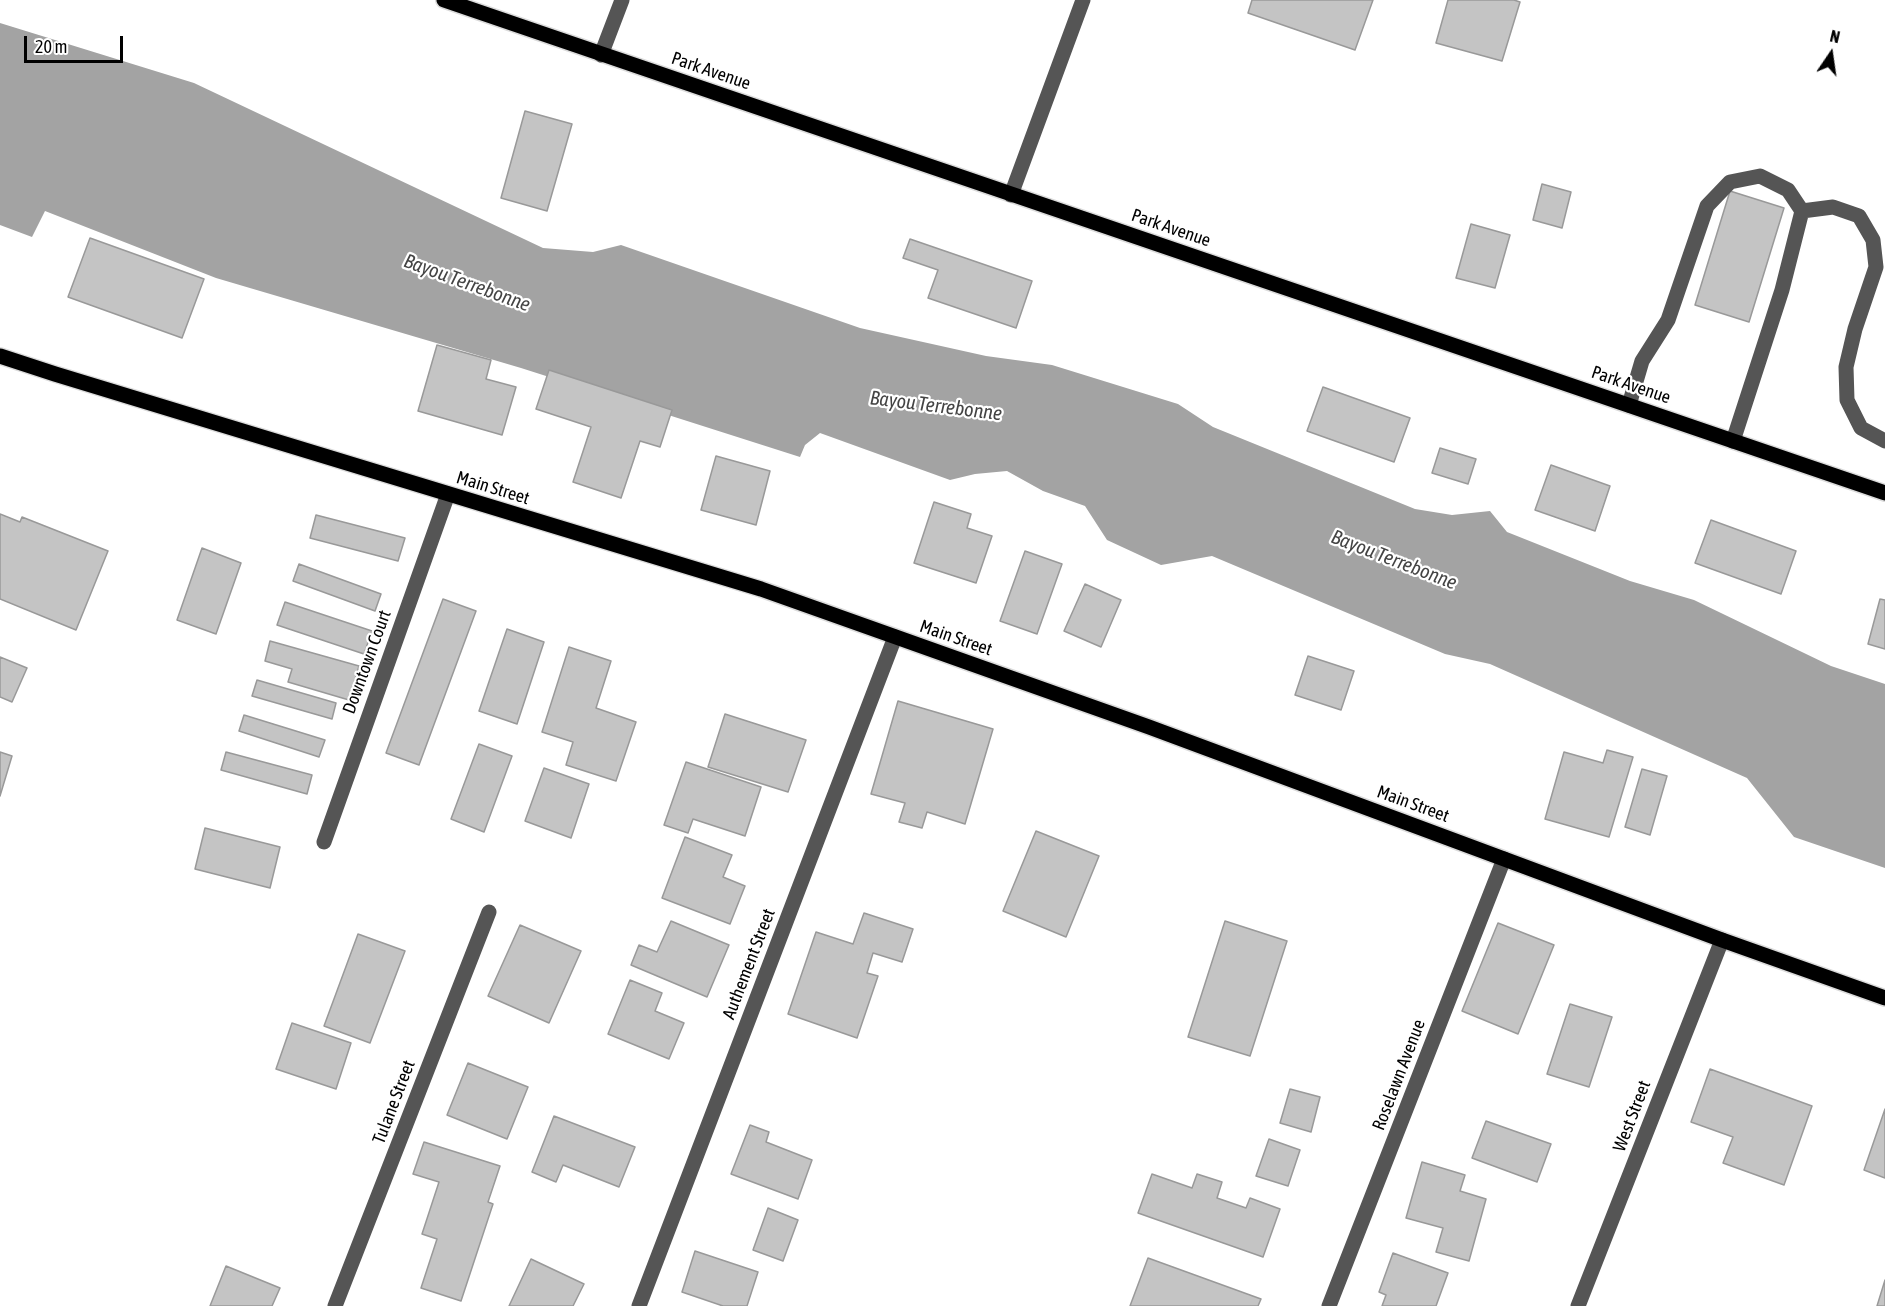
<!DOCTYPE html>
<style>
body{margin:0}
#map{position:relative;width:1885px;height:1306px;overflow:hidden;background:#fff;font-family:"Asap Condensed",sans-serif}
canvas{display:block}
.north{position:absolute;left:1801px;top:24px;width:60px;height:60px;-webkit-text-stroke:4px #fff;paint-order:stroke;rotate:13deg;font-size:16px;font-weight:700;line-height:24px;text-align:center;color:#000}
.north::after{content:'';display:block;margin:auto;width:21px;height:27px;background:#000;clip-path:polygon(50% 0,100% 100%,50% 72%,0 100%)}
.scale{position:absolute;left:24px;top:36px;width:99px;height:27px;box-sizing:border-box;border:3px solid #000;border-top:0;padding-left:8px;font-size:18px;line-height:21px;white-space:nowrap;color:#000;-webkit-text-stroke:4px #fff;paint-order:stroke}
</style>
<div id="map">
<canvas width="1885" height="1306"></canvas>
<div class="north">N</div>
<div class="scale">20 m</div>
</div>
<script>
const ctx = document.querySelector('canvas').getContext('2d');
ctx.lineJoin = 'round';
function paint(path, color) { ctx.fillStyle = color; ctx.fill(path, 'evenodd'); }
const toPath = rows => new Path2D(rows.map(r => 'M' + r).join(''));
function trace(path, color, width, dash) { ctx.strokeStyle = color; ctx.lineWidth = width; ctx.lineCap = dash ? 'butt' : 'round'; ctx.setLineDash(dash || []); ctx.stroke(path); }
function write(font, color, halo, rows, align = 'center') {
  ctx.font = font + ' "Asap Condensed",sans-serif'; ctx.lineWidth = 4.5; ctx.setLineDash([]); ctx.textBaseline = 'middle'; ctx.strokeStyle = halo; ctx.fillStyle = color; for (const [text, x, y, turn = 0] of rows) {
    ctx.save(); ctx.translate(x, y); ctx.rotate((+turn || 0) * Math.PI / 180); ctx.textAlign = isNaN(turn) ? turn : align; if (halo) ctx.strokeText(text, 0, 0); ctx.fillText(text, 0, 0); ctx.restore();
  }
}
paint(toPath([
 [0,23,194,83,543,248,593,252,621,245,860,328,986,356,1052,365,1178,404,1213,427,1415,509,1452,515,1490,511,1507,532,1630,581,1694,600,1831,666,1885,684,1885,868,1794,837,1747,778,1490,664,1445,654,1212,556,1161,565,1107,540,1085,506,1043,491,1007,471,975,474,950,480,820,433,805,445,800,457,521,368,216,278,45,211,32,237,0,225]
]), '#a3a3a3');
const building = toPath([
 [1252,0,1373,0,1355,50,1248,13,1252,0],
 [1448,0,1514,0,1520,2,1502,61,1436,43,1448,0],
 [525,111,572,124,547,211,501,198,525,111],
 [1542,184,1571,192,1562,228,1533,220,1542,184],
 [1730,191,1784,208,1749,322,1695,305,1730,191],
 [1471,224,1510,235,1495,288,1456,278,1471,224],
 [90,238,204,279,182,338,68,297,90,238],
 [910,239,1032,281,1016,328,928,298,938,270,903,258,910,239],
 [437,345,491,360,486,379,516,387,502,435,418,411,437,345],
 [549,370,672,410,660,447,640,441,621,498,573,482,591,427,536,409,549,370],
 [1323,387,1410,418,1394,462,1307,431,1323,387],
 [1440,448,1476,459,1468,484,1432,473,1440,448],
 [716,456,770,471,756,525,701,510,716,456],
 [1551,465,1610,486,1595,531,1535,510,1551,465],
 [934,502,971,514,967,528,992,536,976,583,914,563,934,502],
 [0,514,20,522,22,517,108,551,76,630,0,599,0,514],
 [316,515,405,538,398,561,310,538,316,515],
 [1711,520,1796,551,1781,594,1695,563,1711,520],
 [202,548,241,563,216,634,177,620,202,548],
 [1025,551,1062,564,1037,634,1000,621,1025,551],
 [299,564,381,594,375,611,293,581,299,564],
 [1085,584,1121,600,1101,647,1064,631,1085,584],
 [443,599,476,611,419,765,386,753,443,599],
 [1880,599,1885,600,1885,649,1868,644,1880,599],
 [285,602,372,631,364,654,277,625,285,602],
 [507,629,544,642,517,724,479,711,507,629],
 [270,641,359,666,349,700,288,682,292,669,265,661,270,641],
 [569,647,611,661,596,708,636,722,616,781,566,765,573,742,542,732,569,647],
 [1308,656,1354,671,1341,710,1295,695,1308,656],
 [0,657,27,668,12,702,0,697,0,657],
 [257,680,336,703,332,719,252,696,257,680],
 [898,701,993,729,965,824,927,812,922,828,899,822,905,803,871,794,898,701],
 [725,714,806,740,788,792,708,767,725,714],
 [244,715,325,740,319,757,239,731,244,715],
 [479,744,512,756,484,832,451,819,479,744],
 [1607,750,1633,757,1609,837,1545,819,1564,752,1603,763,1607,750],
 [0,752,12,756,0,796,0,752],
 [226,752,312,775,307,794,221,770,226,752],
 [686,762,761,787,745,836,693,819,688,833,664,825,686,762],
 [544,768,589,784,571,838,525,821,544,768],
 [1642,769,1667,776,1650,835,1625,827,1642,769],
 [205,828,280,847,270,888,195,869,205,828],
 [1036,831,1099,856,1066,937,1003,911,1036,831],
 [685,837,732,855,723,877,745,886,730,924,662,898,685,837],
 [864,913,913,929,902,962,873,953,867,973,878,976,857,1038,788,1014,816,932,853,944,864,913],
 [671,921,729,945,707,997,631,965,639,945,657,952,671,921],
 [1225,921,1287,941,1250,1056,1188,1037,1225,921],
 [1498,923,1554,945,1518,1034,1462,1011,1498,923],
 [520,925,581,951,549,1023,488,996,520,925],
 [358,934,405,951,370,1043,324,1026,358,934],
 [630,980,662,993,655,1011,684,1023,669,1059,608,1034,630,980],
 [1570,1004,1612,1017,1589,1087,1547,1074,1570,1004],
 [292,1023,351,1043,336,1089,276,1069,292,1023],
 [468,1063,528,1087,507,1139,447,1115,468,1063],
 [1710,1069,1812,1106,1784,1185,1723,1163,1733,1137,1691,1122,1710,1069],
 [1290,1089,1320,1097,1311,1132,1280,1123,1290,1089],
 [1885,1109,1885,1178,1864,1170,1885,1109],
 [554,1116,635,1147,619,1187,563,1165,556,1182,532,1172,554,1116],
 [1486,1121,1551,1144,1537,1182,1472,1158,1486,1121],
 [750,1125,769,1132,766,1142,812,1160,798,1199,731,1174,750,1125],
 [1269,1139,1300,1150,1288,1186,1256,1176,1269,1139],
 [424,1142,500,1166,488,1202,493,1204,461,1301,421,1288,437,1239,422,1234,439,1182,413,1174,424,1142],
 [1422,1162,1465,1175,1460,1191,1486,1199,1469,1261,1436,1252,1443,1228,1406,1218,1422,1162],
 [1152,1174,1192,1188,1197,1174,1222,1182,1217,1198,1246,1208,1250,1198,1280,1209,1263,1257,1138,1213,1152,1174],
 [768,1208,798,1220,783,1261,753,1250,768,1208],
 [695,1251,758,1272,747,1306,723,1306,682,1292,695,1251],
 [1393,1253,1448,1273,1436,1306,1382,1306,1386,1295,1379,1292,1393,1253],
 [1148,1258,1261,1299,1258,1306,1130,1306,1148,1258],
 [531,1259,584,1284,573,1306,509,1306,531,1259],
 [226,1266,280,1288,272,1306,210,1306,226,1266],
 [1885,1280,1885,1306,1877,1306,1885,1280]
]);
paint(building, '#c4c4c4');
trace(building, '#999', 1.5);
const major = toPath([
 [444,0,1885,493],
 [0,356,55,374,761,589,1149,727,1722,940,1885,998]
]);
trace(major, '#dbdbdb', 18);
trace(toPath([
 [601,55,622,0],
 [1011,195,1083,0],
 [1629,405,1642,361,1668,320,1707,206,1730,182,1760,176,1788,190,1802,211],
 [1733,441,1782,290,1802,211,1833,207,1859,216,1873,240,1876,267,1855,329,1846,367,1847,400,1861,428,1885,441],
 [324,842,448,494],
 [335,1306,489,912],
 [639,1306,895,637],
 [1329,1306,1504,859],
 [1578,1306,1722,940]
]), '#555', 15);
trace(major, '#000', 15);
write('18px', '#000', '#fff', [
 ["Park Avenue",711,71,19],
 ["Park Avenue",1171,228,19],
 ["Park Avenue",1631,385,19],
 ["Main Street",493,488,17],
 ["Main Street",956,638,19],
 ["Downtown Court",367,662,-70],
 ["Main Street",1413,804,20],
 ["Authement Street",749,964,-69],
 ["Roselawn Avenue",1399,1075,-69],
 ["Tulane Street",394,1102,-69],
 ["West Street",1632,1116,-69]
]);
write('italic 20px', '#444', '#fff', [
 ["Bayou Terrebonne",467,283,20],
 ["Bayou Terrebonne",936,406,7],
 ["Bayou Terrebonne",1394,560,21]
]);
</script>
